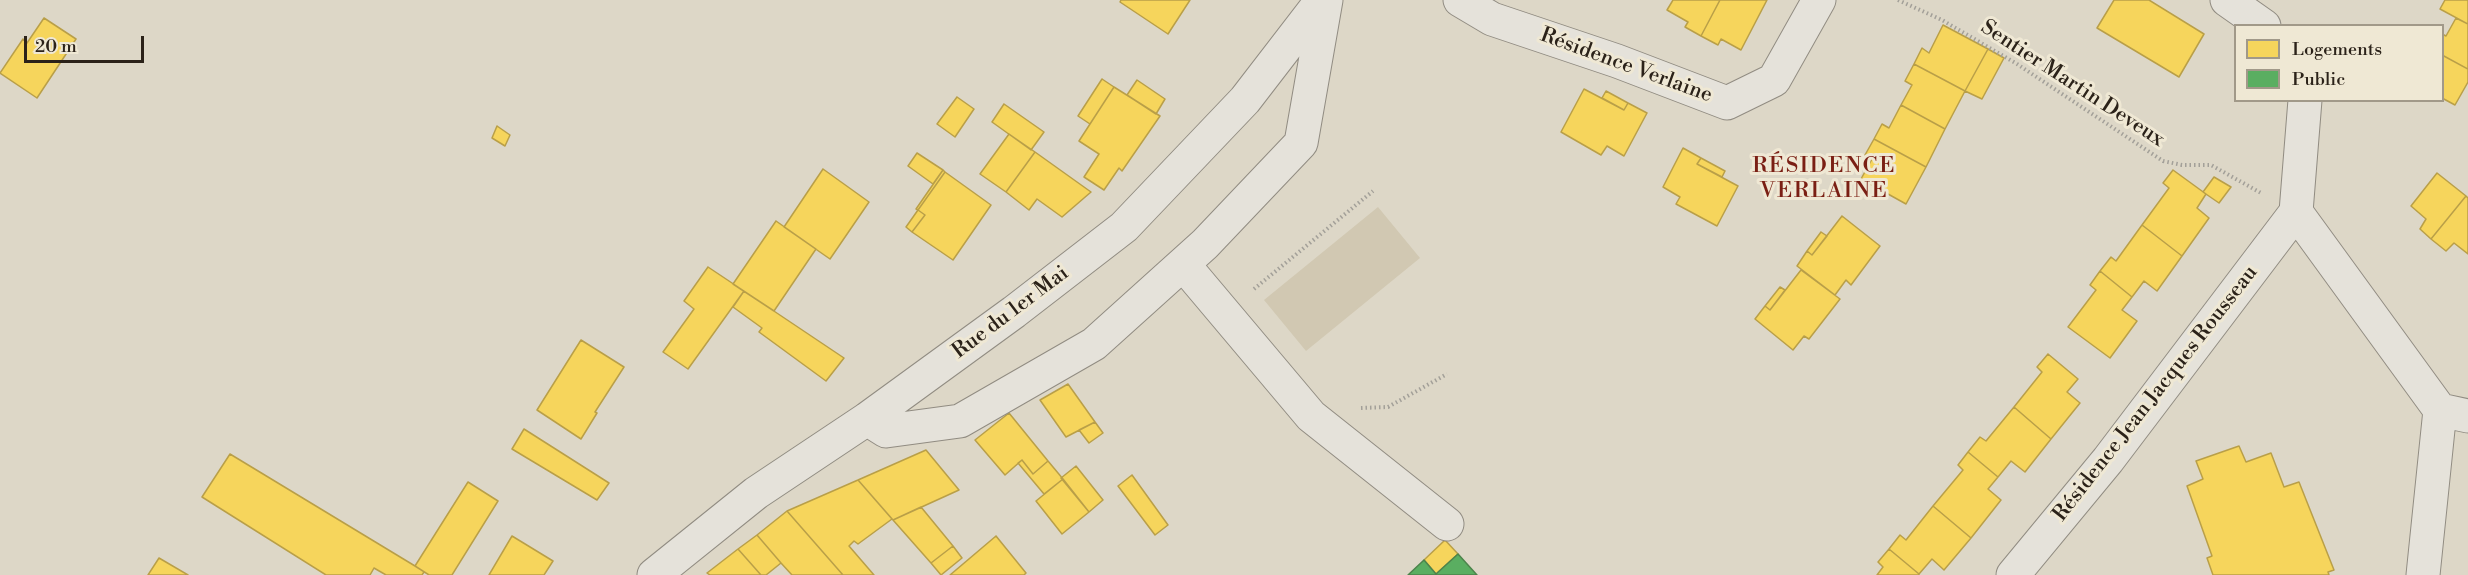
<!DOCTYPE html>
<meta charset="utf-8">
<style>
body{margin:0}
#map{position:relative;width:2468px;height:575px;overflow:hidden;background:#ddd7c7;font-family:"Libre Bodoni",serif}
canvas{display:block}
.legend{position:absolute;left:2234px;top:24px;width:210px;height:78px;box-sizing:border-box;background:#efe8d4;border:2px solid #a19989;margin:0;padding:8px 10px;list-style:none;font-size:18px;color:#2b2219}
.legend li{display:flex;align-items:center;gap:12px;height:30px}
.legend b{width:30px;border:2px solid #a19989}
.scale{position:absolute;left:24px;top:36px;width:120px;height:27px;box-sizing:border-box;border:3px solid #2b2219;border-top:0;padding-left:8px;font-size:18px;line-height:21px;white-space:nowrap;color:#2b2219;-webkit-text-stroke:4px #efe8d4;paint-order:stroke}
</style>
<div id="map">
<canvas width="2468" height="575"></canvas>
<ul class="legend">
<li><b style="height:16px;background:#f6d55c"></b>Logements</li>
<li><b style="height:16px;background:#5aae61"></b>Public</li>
</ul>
<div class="scale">20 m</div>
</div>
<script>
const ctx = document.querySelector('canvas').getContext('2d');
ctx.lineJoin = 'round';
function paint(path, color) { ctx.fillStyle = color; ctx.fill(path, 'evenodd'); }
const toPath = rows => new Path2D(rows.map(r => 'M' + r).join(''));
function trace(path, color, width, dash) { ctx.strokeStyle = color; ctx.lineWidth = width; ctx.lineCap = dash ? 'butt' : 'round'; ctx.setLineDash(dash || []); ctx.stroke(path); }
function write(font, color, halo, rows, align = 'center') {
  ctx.font = font + ' "Libre Bodoni",serif'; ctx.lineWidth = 6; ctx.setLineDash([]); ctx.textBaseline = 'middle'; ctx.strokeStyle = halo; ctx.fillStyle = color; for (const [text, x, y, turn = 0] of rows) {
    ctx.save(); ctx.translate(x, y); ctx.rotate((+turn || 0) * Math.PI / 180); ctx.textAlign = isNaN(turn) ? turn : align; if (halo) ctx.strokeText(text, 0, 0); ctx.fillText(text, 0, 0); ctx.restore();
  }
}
paint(toPath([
 [1378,207,1420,258,1306,351,1264,300]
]), '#d1c8b2');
const homes = toPath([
 [1121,0,1190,0,1168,34,1120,2,1121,0],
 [1673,0,1720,0,1701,36,1685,27,1688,22,1667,10,1673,0],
 [1720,0,1767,0,1741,50,1721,39,1718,45,1701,36,1720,0],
 [2114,0,2149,0,2204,34,2179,77,2097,28,2114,0],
 [2445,0,2468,0,2468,24,2440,9,2445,0],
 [44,18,76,39,37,98,0,73,23,39,27,43,44,18],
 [2456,18,2468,24,2468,69,2442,55,2442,34,2446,36,2456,18],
 [1943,25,1988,49,1965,91,1914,64,1922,48,1929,53,1943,25],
 [1988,49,2004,58,1982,99,1965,91,1988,49],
 [2442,55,2468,69,2468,82,2455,105,2442,98,2442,55],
 [1914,64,1965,91,1945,129,1901,105,1912,85,1905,81,1914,64],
 [1102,79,1114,87,1090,124,1078,116,1102,79],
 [1137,80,1165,99,1156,114,1127,95,1137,80],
 [1114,87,1160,116,1122,171,1119,168,1104,190,1084,177,1099,154,1079,141,1114,87],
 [1584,89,1624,110,1628,103,1647,113,1624,156,1607,146,1601,155,1561,132,1584,89],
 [1606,91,1628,103,1624,110,1602,98,1606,91],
 [957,97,974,109,955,137,937,124,957,97],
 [1004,104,1044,132,1031,150,992,122,1004,104],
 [1901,105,1945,129,1926,167,1874,139,1882,124,1889,128,1901,105],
 [497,126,510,135,505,146,492,138,497,126],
 [1009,134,1035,152,1006,192,980,174,1009,134],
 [1874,139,1926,167,1906,204,1861,179,1872,159,1865,155,1874,139],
 [1683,148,1701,158,1697,164,1738,186,1717,226,1676,204,1680,197,1663,187,1683,148],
 [1035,152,1091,192,1062,217,1037,199,1029,210,1006,192,1035,152],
 [917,153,943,170,933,184,908,166,917,153],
 [1701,158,1725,171,1722,177,1697,164,1701,158],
 [823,169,869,202,830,259,784,227,823,169],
 [943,170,945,172,918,210,916,209,943,170],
 [2173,170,2206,194,2197,208,2209,218,2182,256,2142,225,2169,188,2163,183,2173,170],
 [945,172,991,205,953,260,912,232,925,215,918,210,945,172],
 [2437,173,2466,196,2431,239,2420,229,2426,219,2411,206,2437,173],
 [2214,177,2231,187,2219,203,2203,192,2214,177],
 [2466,196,2468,198,2468,254,2454,243,2446,251,2431,239,2466,196],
 [918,210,925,215,912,232,906,227,918,210],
 [1842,216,1880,246,1851,285,1846,280,1835,295,1797,266,1807,251,1812,255,1842,216],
 [776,221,816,249,774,311,733,284,776,221],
 [2142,225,2182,256,2157,291,2144,281,2132,297,2100,271,2111,257,2116,261,2142,225],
 [1821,232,1827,236,1812,255,1807,251,1821,232],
 [708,267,744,291,688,369,663,352,694,309,684,301,708,267],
 [1801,270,1840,299,1809,339,1804,336,1793,350,1755,319,1765,306,1770,310,1801,270],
 [2100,271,2132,297,2122,310,2137,321,2110,358,2068,327,2096,290,2090,285,2100,271],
 [1780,287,1785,290,1770,310,1765,306,1780,287],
 [744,291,844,358,826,381,759,332,762,328,733,307,744,291],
 [581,340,624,367,595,412,597,413,581,439,537,410,581,340],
 [2048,354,2078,379,2067,392,2080,403,2051,439,2014,407,2042,372,2037,367,2048,354],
 [1068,384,1095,422,1066,437,1040,400,1068,384],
 [2014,407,2051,439,2025,472,2011,461,1998,477,1968,452,1980,437,1986,441,2014,407],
 [1009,413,1048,461,1033,474,1022,460,1005,475,975,440,1009,413],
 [1095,422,1103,433,1089,443,1079,430,1095,422],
 [524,429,609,483,597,500,512,449,524,429],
 [2239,446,2246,462,2271,453,2284,487,2299,482,2334,570,2328,572,2329,575,2213,575,2207,558,2212,556,2187,486,2203,479,2196,461,2239,446],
 [926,450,959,490,893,520,858,480,926,450],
 [1968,452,1998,477,1988,489,2001,500,1971,538,1933,506,1963,470,1958,465,1968,452],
 [230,454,415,566,424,572,422,575,386,575,374,568,370,575,326,575,202,497,230,454],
 [1022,460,1033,474,1048,461,1063,479,1044,494,1018,463,1022,460],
 [1076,466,1103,500,1089,512,1061,478,1076,466],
 [1132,475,1168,525,1155,535,1118,486,1132,475],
 [1063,479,1089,512,1062,534,1036,501,1063,479],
 [858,480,892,519,858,544,854,541,849,546,874,575,843,575,787,511,858,480],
 [468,482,498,501,452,575,429,575,415,566,468,482],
 [1933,506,1971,538,1944,570,1932,559,1919,574,1889,549,1900,535,1906,540,1933,506],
 [921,507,953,546,931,563,893,520,921,507],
 [787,511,843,575,792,575,781,563,757,535,787,511],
 [757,535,781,563,766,575,761,575,738,549,757,535],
 [512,536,553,561,544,575,489,575,512,536],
 [996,536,1026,573,1024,575,950,575,996,536],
 [1445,540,1458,554,1436,574,1424,560,1445,540],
 [953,546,962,558,941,575,931,563,953,546],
 [738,549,761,575,710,575,707,573,738,549],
 [1889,549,1919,574,1919,575,1877,575,1883,567,1878,562,1889,549],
 [159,558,188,575,148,575,159,558]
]);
paint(homes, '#f6d55c');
trace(homes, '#b99f48', 1.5);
const public = toPath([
 [1458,554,1477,575,1408,575,1424,560,1436,574,1458,554]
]);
paint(public, '#5aae61');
trace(public, '#4c844b', 1.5);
const minor = toPath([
 [1460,0,1492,19,1617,61,1727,103,1774,80,1819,0],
 [2227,0,2264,26],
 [2305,100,2296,212,2440,410,2468,416],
 [1183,264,1311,416,1447,524],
 [867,419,886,431,960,421,1094,344,1205,244,1301,143,1326,0],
 [654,575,756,493,867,419,1014,312,1124,227,1245,100,1322,0],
 [2013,575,2108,460,2296,212],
 [2423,575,2440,410]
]);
trace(minor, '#918c82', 35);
trace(toPath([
 [1898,0,1942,20,2017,64,2163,161,2182,165,2211,165,2261,193],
 [1254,289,1373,191],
 [1361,408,1388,407,1447,374]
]), '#a3a099', 4, [1.5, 3]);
trace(minor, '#e5e2da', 33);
write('21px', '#2b2219', '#efe8d4', [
 ["Résidence Verlaine",1626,66,20],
 ["Sentier Martin Deveux",2072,84,33],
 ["Rue du 1er Mai",1011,313,-37],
 ["Résidence Jean Jacques Rousseau",2156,394,-52]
]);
ctx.letterSpacing = '1.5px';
write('22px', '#7a1f14', '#efe8d4', [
 ["RÉSIDENCE",1824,167],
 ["VERLAINE",1824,192]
]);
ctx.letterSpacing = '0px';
</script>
